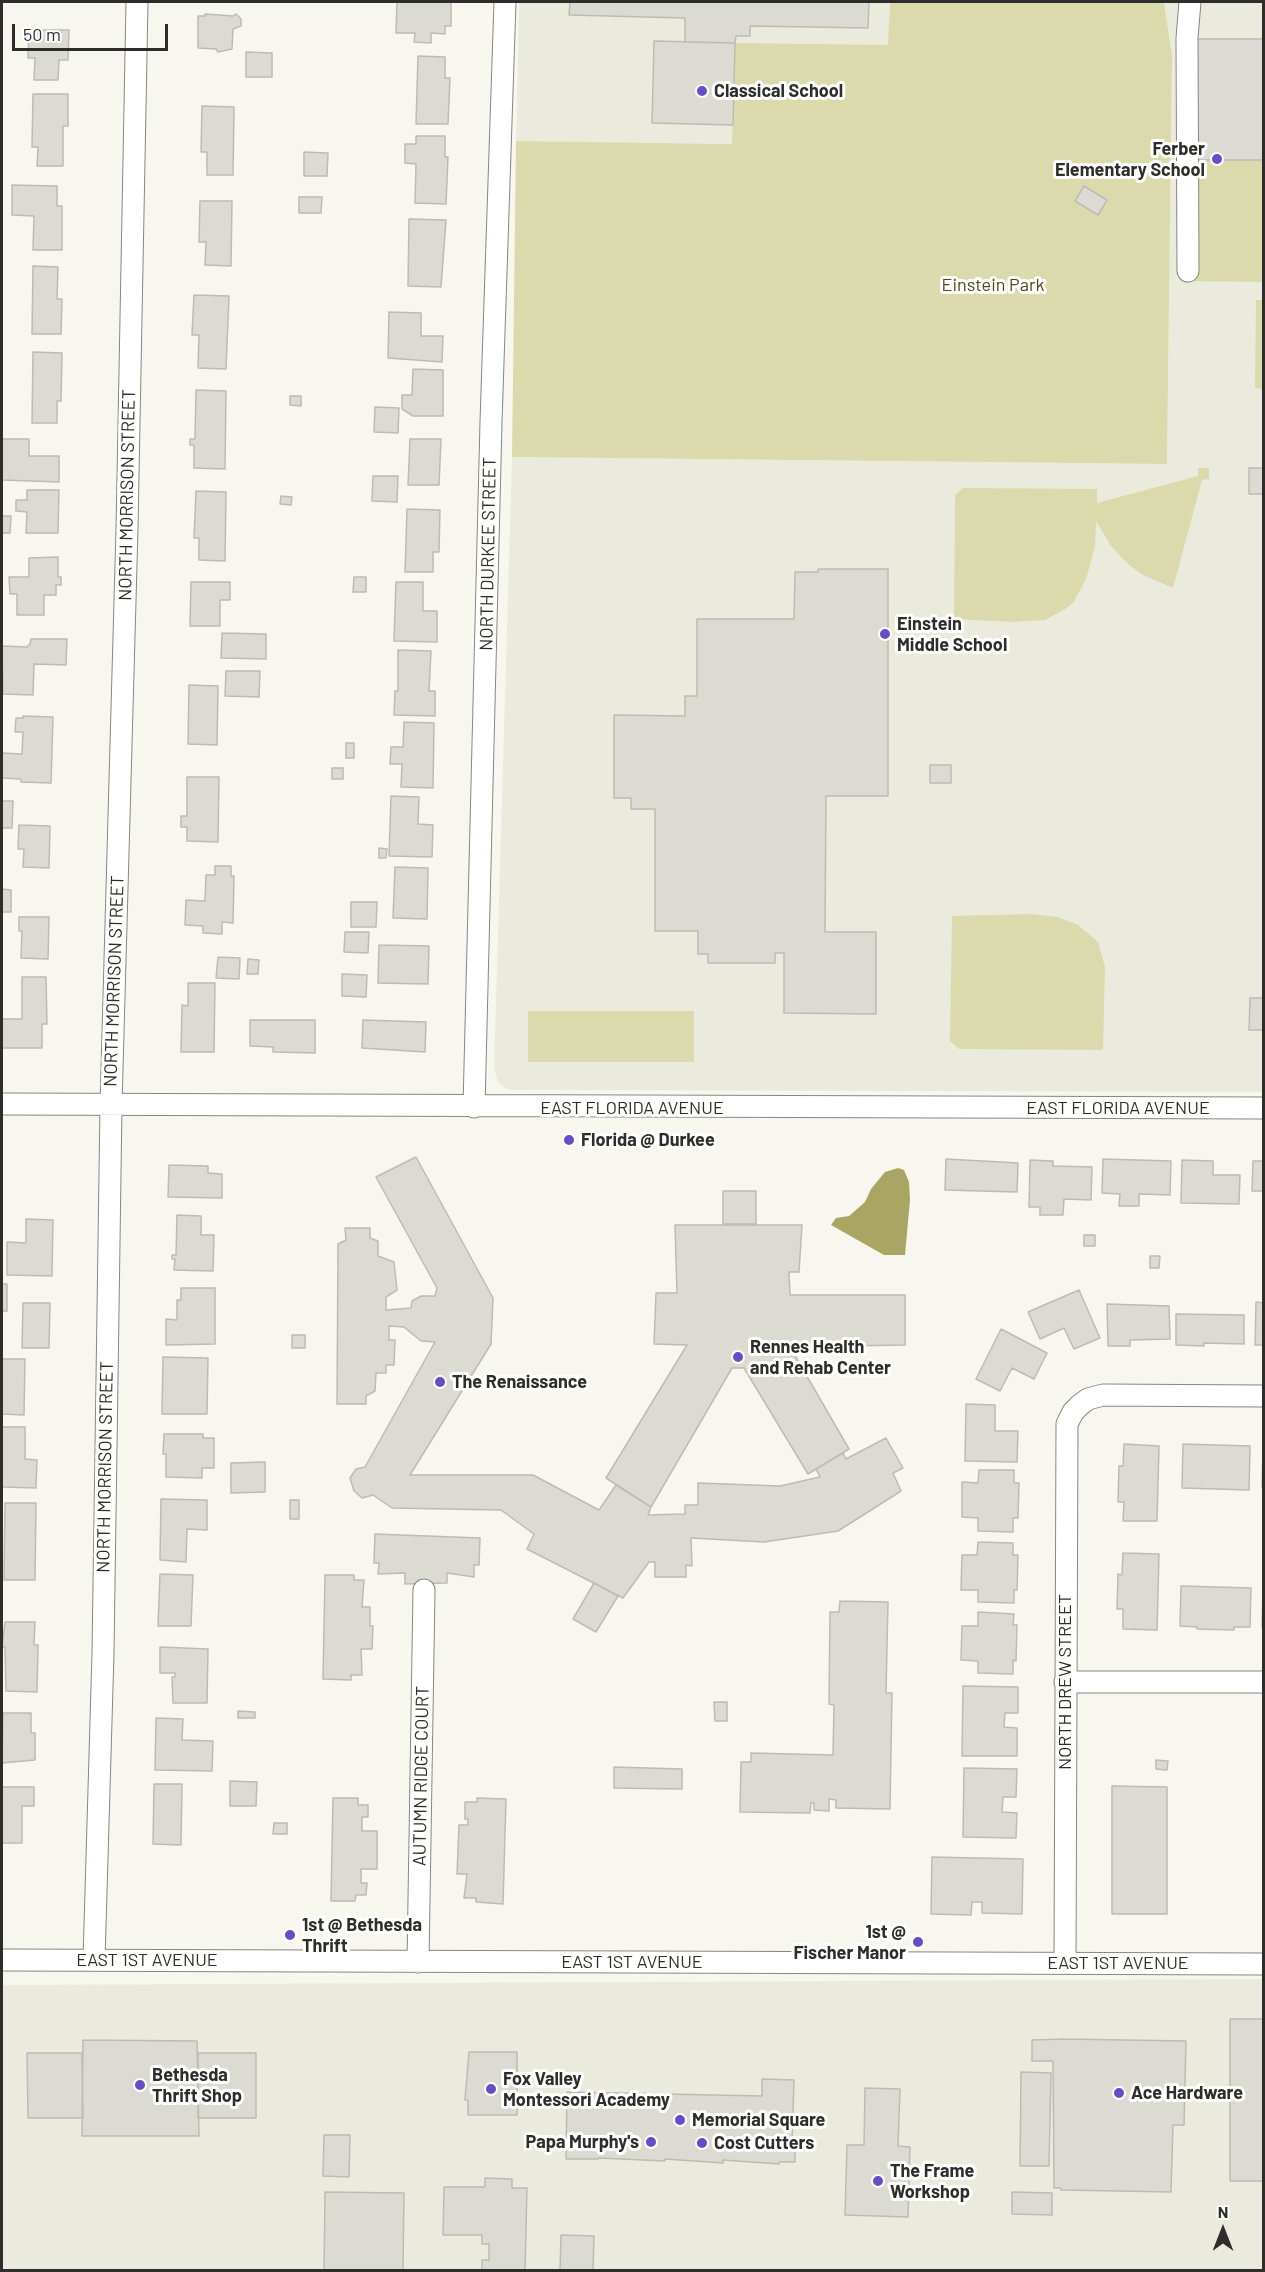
<!DOCTYPE html>
<style>
body{margin:0}
#map{position:relative;width:1265px;height:2272px;overflow:hidden;background:#f7f7f0;font-family:Barlow,sans-serif}
canvas{display:block}
.frame{position:absolute;inset:0;border:3px solid #2d2d2b;pointer-events:none}
.north{position:absolute;left:1193px;top:2200px;width:60px;height:60px;-webkit-text-stroke:4px #fffffe;paint-order:stroke;rotate:0deg;font-size:16px;font-weight:700;line-height:24px;text-align:center;color:#2d2d2b}
.north::after{content:'';display:block;margin:auto;width:21px;height:27px;background:#2d2d2b;clip-path:polygon(50% 0,100% 100%,50% 72%,0 100%)}
.scale{position:absolute;left:12px;top:24px;width:156px;height:27px;box-sizing:border-box;border:3px solid #2d2d2b;border-top:0;padding-left:8px;font-size:18px;line-height:21px;white-space:nowrap;color:#2d2d2b;-webkit-text-stroke:4px #fffffe;paint-order:stroke}
</style>
<div id="map">
<canvas width="1265" height="2272"></canvas>
<div class="frame"></div>
<div class="north">N</div>
<div class="scale">50 m</div>
</div>
<script>
const ctx = document.querySelector('canvas').getContext('2d');
ctx.lineJoin = 'round';
function paint(path, color) { ctx.fillStyle = color; ctx.fill(path, 'evenodd'); }
const toPath = rows => new Path2D(rows.map(r => 'M' + r).join(''));
function trace(path, color, width, dash) { ctx.strokeStyle = color; ctx.lineWidth = width; ctx.lineCap = dash ? 'butt' : 'round'; ctx.setLineDash(dash || []); ctx.stroke(path); }
function write(font, color, halo, rows, align = 'center') {
  ctx.font = font + ' Barlow,sans-serif'; ctx.lineWidth = 6; ctx.setLineDash([]); ctx.textBaseline = 'middle'; ctx.strokeStyle = halo; ctx.fillStyle = color; for (const [text, x, y, turn = 0] of rows) {
    ctx.save(); ctx.translate(x, y); ctx.rotate((+turn || 0) * Math.PI / 180); ctx.textAlign = isNaN(turn) ? turn : align; if (halo) ctx.strokeText(text, 0, 0); ctx.fillText(text, 0, 0); ctx.restore();
  }
}
paint(toPath([
 [519,2,890,2,886,143,732,144,516,141],
 [1164,2,1263,2,1263,1092,511,1090,505,1088,498,1082,494,1068,512,457,1167,464,1172,56],
 [1263,1979,1263,2270,2,2270,2,1985]
]), '#ebebdd');
paint(toPath([
 [890,2,1164,2,1172,56,1167,464,512,457,516,141,732,144,735,43,888,45],
 [1181,160,1263,160,1263,282,1181,281],
 [1256,300,1263,300,1263,389,1255,388],
 [1198,468,1209,468,1209,479,1202,480,1173,588,1143,575,1128,564,1111,546,1096,521,1095,547,1086,579,1073,603,1065,609,1045,620,1013,622,954,619,955,495,963,488,1097,489,1097,503,1198,476],
 [1031,914,1058,917,1078,925,1098,942,1105,967,1103,1050,959,1049,950,1041,952,916],
 [528,1011,694,1011,694,1062,528,1062]
]), '#dbdaad');
paint(toPath([
 [898,1168,904,1170,909,1182,910,1200,905,1255,884,1255,831,1225,836,1218,849,1216,865,1202,871,1189,885,1172]
]), '#a9a664');
const building = toPath([
 [397,2,451,2,451,26,445,26,445,34,431,33,431,43,414,42,415,33,396,33,397,2],
 [570,2,869,2,868,28,750,26,750,36,736,36,735,43,685,42,685,18,569,15,570,2],
 [205,14,233,16,236,14,241,19,241,26,233,29,232,49,218,52,216,49,198,48,198,16,205,16,205,14],
 [29,30,69,30,68,60,59,60,58,80,34,80,35,58,28,58,29,30],
 [1195,39,1264,39,1264,160,1194,160,1195,39],
 [654,41,735,43,733,125,652,123,654,41],
 [246,52,272,53,272,77,246,77,246,52],
 [418,56,445,57,445,78,450,78,448,124,416,124,418,56],
 [33,94,68,94,68,126,63,126,63,166,37,166,38,147,32,147,33,94],
 [202,106,234,107,233,175,207,175,207,152,201,152,202,106],
 [416,136,445,136,445,157,448,157,446,204,415,203,416,164,405,163,405,144,416,144,416,136],
 [304,152,328,153,327,176,304,176,304,152],
 [12,185,57,186,57,206,62,206,62,250,33,250,34,216,12,215,12,185],
 [1084,186,1107,200,1098,215,1075,201,1084,186],
 [299,197,322,197,321,213,299,213,299,197],
 [200,201,232,201,231,266,205,265,206,242,199,242,200,201],
 [409,219,446,220,441,287,408,286,409,219],
 [33,266,58,267,57,299,62,299,61,334,32,334,33,266],
 [194,295,229,296,226,369,198,368,199,335,192,335,194,295],
 [389,312,421,313,421,336,443,336,442,362,388,358,389,312],
 [33,352,62,353,61,401,57,401,57,423,32,423,33,352],
 [413,369,443,370,443,416,413,416,402,409,402,395,412,395,413,369],
 [196,390,226,391,225,469,194,468,194,445,190,445,190,439,195,439,196,390],
 [290,396,301,396,301,406,290,405,290,396],
 [375,407,399,408,398,433,374,432,375,407],
 [2,439,29,439,29,456,59,456,59,482,2,480,2,439],
 [410,439,441,439,439,485,408,485,410,439],
 [1249,468,1264,468,1264,494,1249,494,1249,468],
 [373,476,398,476,397,502,372,501,373,476],
 [27,490,59,490,58,533,26,533,27,512,16,511,16,500,27,500,27,490],
 [196,491,226,492,225,561,199,560,199,538,194,538,196,491],
 [281,496,292,497,291,505,280,504,281,496],
 [407,509,440,510,439,552,433,552,433,572,405,572,407,509],
 [2,516,11,516,10,533,2,533,2,516],
 [58,557,58,577,61,577,61,585,56,585,56,595,44,595,44,615,17,615,17,594,10,594,9,577,29,577,29,558,58,557],
 [818,569,888,569,888,796,826,796,825,932,876,932,876,1014,784,1013,784,953,775,953,775,963,708,963,708,954,698,954,698,931,655,931,655,809,631,809,631,798,614,798,614,715,685,716,685,696,697,696,697,619,794,619,795,572,818,572,818,569],
 [354,577,366,577,366,592,353,592,354,577],
 [191,582,230,582,230,600,220,600,220,626,190,626,191,582],
 [396,582,423,582,423,611,437,611,437,642,394,641,396,582],
 [222,633,266,634,266,659,221,658,222,633],
 [31,639,67,639,66,665,34,664,33,695,3,694,2,646,27,647,30,644,31,639],
 [398,650,431,651,429,691,435,691,435,716,394,715,395,691,398,691,398,650],
 [226,671,260,671,259,697,225,696,226,671],
 [189,685,218,686,217,745,188,744,189,685],
 [23,716,53,717,51,783,21,782,21,779,2,778,2,753,22,754,23,732,15,732,16,718,23,718,23,716],
 [404,722,434,723,433,788,401,787,402,764,390,764,391,747,403,747,404,722],
 [346,743,354,743,354,758,346,758,346,743],
 [930,765,951,765,951,783,930,783,930,765],
 [332,768,343,768,343,779,332,779,332,768],
 [187,777,219,777,218,842,187,841,187,827,181,827,181,816,187,816,187,777],
 [391,796,419,797,418,824,433,825,432,857,389,856,391,796],
 [2,801,13,801,12,828,2,828,2,801],
 [19,825,50,826,49,868,23,867,24,849,18,849,19,825],
 [379,848,387,849,386,858,379,858,379,848],
 [215,866,231,866,231,876,234,876,233,923,222,922,222,934,203,933,203,926,185,925,186,900,205,901,206,875,215,875,215,866],
 [395,867,428,868,427,919,393,918,395,867],
 [2,889,11,890,11,912,2,912,2,889],
 [351,902,377,902,376,927,351,927,351,902],
 [19,917,49,917,48,959,21,958,22,931,19,931,19,917],
 [345,932,369,932,368,953,344,952,345,932],
 [379,945,429,946,428,984,378,983,379,945],
 [218,957,240,958,239,979,216,978,218,957],
 [248,959,259,960,258,974,247,974,248,959],
 [342,974,367,975,366,997,342,996,342,974],
 [22,977,46,977,47,1024,42,1024,42,1048,2,1048,2,1019,22,1019,22,977],
 [188,983,215,983,214,1052,181,1052,182,1005,188,1006,188,983],
 [1250,998,1264,998,1264,1030,1249,1030,1250,998],
 [250,1020,315,1020,315,1053,273,1052,273,1047,250,1046,250,1020],
 [363,1020,426,1022,425,1052,362,1048,363,1020],
 [416,1157,493,1298,491,1344,410,1475,533,1475,599,1510,616,1485,651,1507,648,1515,685,1514,685,1505,698,1505,698,1483,780,1486,820,1477,816,1469,843,1453,846,1459,886,1438,903,1468,893,1473,901,1491,838,1531,764,1542,691,1538,692,1566,686,1565,686,1577,655,1577,655,1562,649,1562,623,1598,527,1549,534,1534,501,1510,392,1508,373,1495,362,1498,354,1491,350,1478,356,1469,365,1467,435,1342,421,1341,404,1327,389,1326,389,1340,395,1340,394,1365,386,1365,386,1373,376,1373,375,1391,366,1396,366,1404,337,1404,338,1244,346,1240,345,1228,370,1228,370,1238,378,1241,378,1256,394,1262,397,1290,386,1297,386,1310,411,1308,412,1301,421,1296,435,1296,437,1288,376,1177,416,1157],
 [946,1159,1018,1163,1017,1192,945,1190,946,1159],
 [1103,1159,1171,1161,1170,1195,1139,1194,1139,1206,1119,1206,1120,1194,1102,1193,1103,1159],
 [1030,1160,1053,1161,1053,1166,1092,1167,1091,1200,1064,1199,1063,1215,1040,1215,1040,1207,1029,1207,1030,1160],
 [1182,1160,1213,1161,1213,1175,1240,1175,1239,1204,1181,1203,1182,1160],
 [1253,1161,1264,1161,1264,1191,1252,1191,1253,1161],
 [169,1165,208,1166,208,1173,222,1174,222,1198,168,1197,169,1165],
 [723,1191,756,1191,756,1224,723,1224,723,1191],
 [177,1215,201,1216,201,1235,214,1235,213,1271,174,1270,175,1259,172,1259,172,1255,176,1255,177,1215],
 [26,1219,53,1220,52,1276,7,1275,7,1242,26,1243,26,1219],
 [675,1225,802,1225,799,1272,789,1272,790,1295,905,1295,905,1345,790,1347,849,1449,808,1474,744,1368,732,1368,651,1507,606,1478,687,1345,654,1344,656,1293,677,1293,675,1225],
 [1084,1235,1095,1235,1095,1246,1084,1246,1084,1235],
 [1150,1256,1160,1256,1159,1268,1150,1268,1150,1256],
 [2,1284,7,1284,7,1311,2,1311,2,1284],
 [181,1288,215,1288,215,1344,166,1345,166,1319,177,1320,177,1300,181,1300,181,1288],
 [1079,1290,1100,1338,1074,1349,1064,1328,1040,1339,1028,1312,1079,1290],
 [1256,1302,1264,1303,1264,1345,1255,1345,1256,1302],
 [23,1303,50,1303,49,1348,22,1348,23,1303],
 [1107,1304,1169,1306,1170,1339,1130,1340,1130,1346,1108,1346,1107,1304],
 [1176,1314,1244,1315,1244,1344,1204,1343,1204,1346,1176,1345,1176,1314],
 [1001,1329,1047,1353,1034,1379,1012,1368,1000,1391,976,1379,1001,1329],
 [292,1335,305,1335,305,1348,292,1348,292,1335],
 [163,1357,208,1358,207,1414,162,1414,163,1357],
 [2,1359,25,1359,24,1415,2,1414,2,1359],
 [966,1404,995,1405,995,1431,1018,1431,1017,1462,965,1461,966,1404],
 [2,1427,25,1427,25,1459,37,1460,36,1488,2,1487,2,1427],
 [164,1434,203,1434,203,1438,214,1438,214,1468,202,1468,202,1478,166,1477,166,1454,163,1454,164,1434],
 [1124,1444,1159,1446,1157,1521,1123,1521,1124,1502,1118,1502,1119,1466,1123,1466,1124,1444],
 [1183,1444,1250,1446,1249,1490,1182,1488,1183,1444],
 [1263,1449,1264,1449,1264,1488,1262,1488,1263,1449],
 [265,1462,265,1492,231,1493,231,1463,265,1462],
 [979,1470,1014,1470,1014,1483,1019,1483,1018,1518,1013,1518,1013,1532,978,1531,978,1518,962,1517,962,1482,978,1483,979,1470],
 [161,1499,207,1500,207,1530,187,1529,186,1562,160,1560,161,1499],
 [290,1500,299,1500,299,1519,290,1519,290,1500],
 [5,1503,36,1503,35,1580,4,1580,5,1503],
 [375,1534,480,1538,479,1565,474,1565,474,1577,447,1573,447,1583,405,1584,405,1573,378,1574,379,1563,374,1563,375,1534],
 [978,1542,1013,1543,1013,1555,1018,1555,1017,1590,1014,1590,1014,1603,978,1602,978,1590,961,1590,962,1555,977,1555,978,1542],
 [1123,1553,1159,1554,1157,1630,1123,1629,1123,1609,1117,1609,1118,1574,1122,1575,1123,1553],
 [160,1574,193,1575,191,1626,158,1626,160,1574],
 [325,1575,354,1575,354,1580,364,1580,362,1607,370,1607,370,1626,373,1626,372,1649,361,1649,362,1675,351,1675,351,1680,323,1679,325,1575],
 [594,1583,618,1596,596,1632,573,1619,594,1583],
 [1181,1586,1251,1588,1250,1627,1234,1627,1234,1630,1197,1629,1197,1627,1180,1626,1181,1586],
 [1263,1586,1264,1586,1264,1627,1262,1627,1263,1586],
 [840,1601,888,1602,886,1693,892,1693,890,1809,836,1808,836,1800,829,1799,829,1811,814,1810,814,1803,811,1803,810,1813,740,1812,741,1762,751,1762,751,1753,833,1755,834,1705,829,1704,830,1612,839,1612,840,1601],
 [978,1612,1014,1614,1013,1625,1017,1625,1016,1661,1013,1660,1013,1674,978,1673,978,1661,961,1660,962,1626,978,1626,978,1612],
 [5,1622,35,1622,34,1645,38,1645,37,1692,6,1691,5,1647,2,1647,5,1622],
 [160,1647,208,1649,207,1703,173,1703,172,1677,175,1677,175,1673,160,1673,160,1647],
 [963,1686,1018,1687,1018,1713,1005,1713,1004,1727,1017,1728,1017,1756,962,1756,963,1686],
 [714,1702,727,1702,727,1721,715,1721,714,1702],
 [238,1711,255,1712,255,1718,238,1718,238,1711],
 [3,1713,31,1713,31,1733,35,1733,35,1760,2,1763,3,1713],
 [156,1718,183,1719,182,1740,213,1741,212,1771,155,1770,156,1718],
 [1156,1760,1168,1761,1167,1770,1156,1769,1156,1760],
 [614,1767,682,1769,682,1789,614,1788,614,1767],
 [964,1768,1017,1769,1016,1797,1003,1797,1002,1812,1017,1813,1016,1838,963,1837,964,1768],
 [230,1781,257,1782,256,1806,230,1806,230,1781],
 [154,1784,182,1784,181,1845,153,1844,154,1784],
 [1112,1786,1167,1787,1167,1914,1112,1914,1112,1786],
 [2,1787,34,1787,34,1806,22,1806,22,1843,2,1843,2,1787],
 [333,1798,358,1798,358,1805,368,1805,368,1817,362,1817,362,1831,377,1831,377,1869,361,1869,361,1883,367,1883,366,1895,356,1895,355,1901,331,1901,333,1798],
 [477,1798,506,1799,503,1904,476,1902,476,1898,464,1898,467,1874,457,1874,459,1825,468,1825,468,1819,465,1819,465,1802,477,1802,477,1798],
 [274,1823,287,1823,287,1834,273,1834,274,1823],
 [932,1857,1023,1859,1022,1914,982,1913,982,1902,972,1902,971,1915,931,1914,932,1857],
 [1230,2019,1264,2019,1264,2181,1230,2181,1230,2019],
 [1064,2039,1186,2041,1184,2125,1173,2125,1171,2192,1061,2190,1061,2188,1054,2188,1053,2061,1032,2061,1032,2040,1064,2039],
 [83,2040,197,2041,199,2136,82,2136,83,2040],
 [469,2052,517,2052,517,2115,468,2115,468,2100,465,2100,469,2052],
 [27,2053,82,2053,83,2118,28,2118,27,2053],
 [198,2053,256,2053,256,2118,198,2118,198,2053],
 [1021,2072,1051,2073,1049,2166,1020,2166,1021,2072],
 [762,2079,794,2080,792,2145,795,2145,795,2162,779,2162,779,2164,723,2160,723,2163,665,2159,665,2161,598,2158,598,2159,566,2159,567,2092,762,2096,762,2079],
 [865,2088,900,2089,898,2146,910,2147,908,2217,845,2215,847,2145,864,2145,865,2088],
 [324,2135,350,2135,349,2177,323,2176,324,2135],
 [485,2178,512,2179,512,2188,527,2188,525,2270,482,2270,482,2260,489,2260,489,2244,482,2244,482,2235,443,2235,444,2187,485,2187,485,2178],
 [325,2192,404,2193,403,2270,324,2270,325,2192],
 [1012,2192,1052,2193,1052,2215,1012,2214,1012,2192],
 [561,2235,594,2236,593,2270,560,2270,561,2235]
]);
paint(building, '#dbdbd4');
trace(building, '#bcbcb5', 1.5);
const street = toPath([
 [1188,271,1187,38,1190,2],
 [2,1104,1264,1108],
 [474,1107,491,422,505,2],
 [1065,1682,1264,1682],
 [2,1960,1264,1964],
 [94,1960,103,1653,111,1105,127,529,137,2],
 [418,1962,424,1590],
 [1065,1963,1067,1424,1073,1412,1080,1405,1088,1399,1103,1395,1264,1396]
]);
trace(street, '#878781', 23);
trace(street, '#fff', 21);
for (const [x, y, r, color] of [
 [702,91,6,"#644ec7"],
 [1217,159,6,"#644ec7"],
 [885,634,6,"#644ec7"],
 [569,1140,6,"#644ec7"],
 [738,1357,6,"#644ec7"],
 [440,1382,6,"#644ec7"],
 [290,1935,6,"#644ec7"],
 [918,1942,6,"#644ec7"],
 [140,2085,6,"#644ec7"],
 [491,2089,6,"#644ec7"],
 [1119,2093,6,"#644ec7"],
 [680,2120,6,"#644ec7"],
 [651,2142,6,"#644ec7"],
 [702,2143,6,"#644ec7"],
 [878,2181,6,"#644ec7"]
]) { const dot = new Path2D(); dot.arc(x, y, r, 0, 2 * Math.PI); ctx.fillStyle = color; ctx.fill(dot); trace(dot, '#fffffe', 2); }
write('bold 18px', '#2d2d2b', '#fffffe', [
 ["Classical School",714,91],
 ["Ferber",1205,149,"right"],
 ["Elementary School",1205,170,"right"],
 ["Einstein",897,624],
 ["Middle School",897,645],
 ["Florida @ Durkee",581,1140],
 ["Rennes Health",750,1347],
 ["and Rehab Center",750,1368],
 ["The Renaissance",452,1382],
 ["1st @ Bethesda",302,1925],
 ["Thrift",302,1946],
 ["1st @",906,1932,"right"],
 ["Fischer Manor",906,1953,"right"],
 ["Bethesda",152,2075],
 ["Thrift Shop",152,2096],
 ["Fox Valley",503,2079],
 ["Montessori Academy",503,2100],
 ["Ace Hardware",1131,2093],
 ["Memorial Square",692,2120],
 ["Papa Murphy's",639,2142,"right"],
 ["Cost Cutters",714,2143],
 ["The Frame",890,2171],
 ["Workshop",890,2192]
], 'left');
write('18px', '#4c4916', '#fffffe', [
 ["Einstein Park",993,285]
]);
write('18px', '#2d2d2b', '#fffffe', [
 ["NORTH MORRISON STREET",127,495,-89],
 ["NORTH DURKEE STREET",488,554,-89],
 ["NORTH MORRISON STREET",114,981,-88],
 ["EAST FLORIDA AVENUE",632,1108],
 ["EAST FLORIDA AVENUE",1118,1108],
 ["NORTH MORRISON STREET",105,1467,-89],
 ["NORTH DREW STREET",1065,1682,-90],
 ["AUTUMN RIDGE COURT",421,1776,-89],
 ["EAST 1ST AVENUE",147,1960],
 ["EAST 1ST AVENUE",632,1962],
 ["EAST 1ST AVENUE",1118,1963]
]);
</script>
